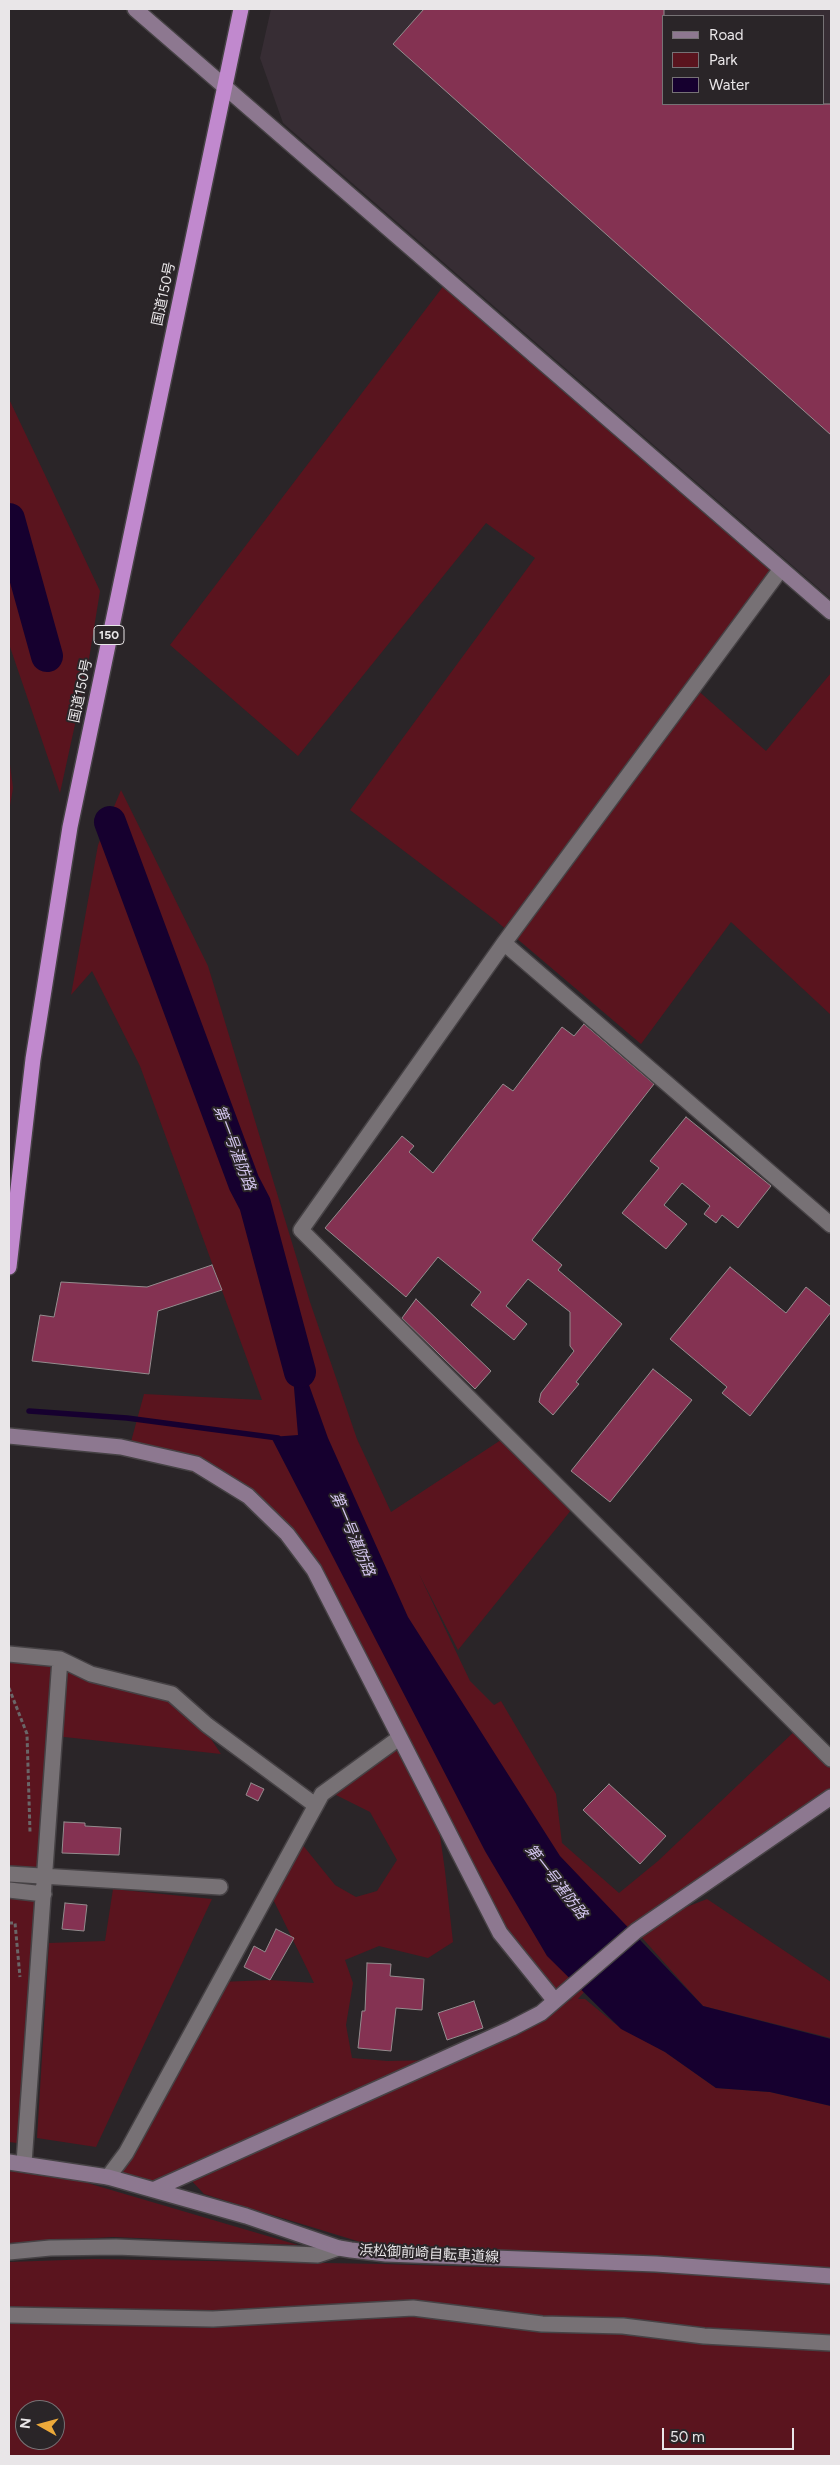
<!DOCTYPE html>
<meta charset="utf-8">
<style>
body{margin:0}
#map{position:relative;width:840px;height:2465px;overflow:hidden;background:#2a2528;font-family:Figtree,sans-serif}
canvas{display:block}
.frame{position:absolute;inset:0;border:10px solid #e9e6e8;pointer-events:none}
.legend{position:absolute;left:662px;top:15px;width:162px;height:90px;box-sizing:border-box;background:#2a2528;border:1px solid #767275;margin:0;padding:6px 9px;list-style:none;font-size:15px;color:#e9e6e8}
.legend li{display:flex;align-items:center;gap:10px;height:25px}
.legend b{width:25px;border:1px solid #767275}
.north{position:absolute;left:15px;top:2400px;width:50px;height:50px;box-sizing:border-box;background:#2a2528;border:1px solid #767275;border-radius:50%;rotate:277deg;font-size:14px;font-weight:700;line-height:20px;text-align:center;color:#e9e6e8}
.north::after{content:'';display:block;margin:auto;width:18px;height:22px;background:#eca93a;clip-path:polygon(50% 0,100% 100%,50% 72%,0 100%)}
.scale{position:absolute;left:662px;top:2428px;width:132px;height:22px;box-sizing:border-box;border:2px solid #e9e6e8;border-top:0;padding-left:6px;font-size:15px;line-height:18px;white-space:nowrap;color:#e9e6e8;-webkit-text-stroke:4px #2a2528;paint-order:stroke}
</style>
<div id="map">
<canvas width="840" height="2465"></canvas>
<div class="frame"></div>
<ul class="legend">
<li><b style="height:6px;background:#8d7890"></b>Road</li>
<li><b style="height:14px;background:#5a141e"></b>Park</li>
<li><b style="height:14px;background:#16002f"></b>Water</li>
</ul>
<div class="north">N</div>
<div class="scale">50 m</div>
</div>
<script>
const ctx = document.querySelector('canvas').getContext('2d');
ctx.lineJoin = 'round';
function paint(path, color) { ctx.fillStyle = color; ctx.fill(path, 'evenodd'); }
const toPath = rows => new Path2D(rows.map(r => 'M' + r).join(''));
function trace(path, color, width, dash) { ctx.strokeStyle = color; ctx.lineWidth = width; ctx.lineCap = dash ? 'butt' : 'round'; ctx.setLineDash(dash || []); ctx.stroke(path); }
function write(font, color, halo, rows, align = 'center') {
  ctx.font = font + ' Figtree,"Noto Sans JP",sans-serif'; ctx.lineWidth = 4; ctx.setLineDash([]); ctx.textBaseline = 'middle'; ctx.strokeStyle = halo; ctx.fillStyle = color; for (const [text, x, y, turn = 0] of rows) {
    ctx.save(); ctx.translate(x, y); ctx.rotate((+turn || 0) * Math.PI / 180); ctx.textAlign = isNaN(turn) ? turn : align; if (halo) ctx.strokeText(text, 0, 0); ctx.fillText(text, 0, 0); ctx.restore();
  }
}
paint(toPath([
 [271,9,831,9,831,599,283,123,260,58],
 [664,16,824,16,824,104,664,104]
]), '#372d34');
paint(toPath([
 [448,280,781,569,694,687,766,751,831,673,831,1015,731,922,641,1044,495,920,350,810,535,558,486,523,298,756,170,645],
 [9,399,100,591,88,665,60,793,9,644],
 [9,757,13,788,9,812],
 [121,790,208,966,310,1302,357,1439,391,1512,507,1436,576,1504,458,1650,419,1574,470,1681,494,1705,501,1701,556,1794,562,1843,619,1893,658,1861,799,1727,831,1759,831,1797,653,1920,707,1899,831,1982,831,2038,703,2006,636,1931,578,1999,585,1999,614,2023,665,2052,716,2088,770,2092,831,2106,831,2275,554,2254,370,2245,204,2194,190,2179,197,2180,512,2028,555,2001,573,2000,558,1998,499,1928,436,1807,445,1871,453,1942,428,1958,379,1946,345,1960,353,1983,346,2025,352,2058,387,2061,439,2060,166,2184,113,2170,219,1982,270,1980,314,1983,269,1891,297,1838,335,1885,356,1897,377,1891,397,1860,370,1812,326,1790,391,1744,417,1771,291,1534,237,1489,129,1449,144,1394,262,1400,140,1066,92,971,71,995,98,845],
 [9,1654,172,1694,195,1715,221,1754,55,1736,57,1697,17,2143,9,2142],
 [113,1889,212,1899,96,2147,37,2138,49,1943,105,1941],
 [9,2171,84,2182,298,2245,113,2237,9,2243],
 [94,2259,383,2264,831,2278,831,2456,9,2456,9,2262],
 [25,2410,55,2410,55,2440,25,2440]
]), '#5a141e');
paint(toPath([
 [289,1329,328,1438,408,1617,560,1856,703,2006,831,2039,831,2106,770,2092,716,2088,665,2052,621,2029,547,1956,485,1851,271,1437,298,1435]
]), '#16002f');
trace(toPath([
 [29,1411,127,1418,278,1438]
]), '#16002f', 5.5);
trace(toPath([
 [9,519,47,656],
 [110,822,244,1183,255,1204,300,1372]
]), '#16002f', 32);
const building = toPath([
 [424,9,664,9,664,104,831,104,831,435,393,44,424,9],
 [584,1024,654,1084,532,1240,562,1265,558,1270,622,1324,576,1382,579,1384,553,1415,539,1402,541,1393,574,1351,570,1346,570,1312,528,1279,506,1306,527,1324,514,1340,471,1305,481,1292,438,1257,406,1297,325,1228,402,1136,414,1146,409,1152,433,1173,503,1084,513,1091,562,1027,574,1036,584,1024],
 [686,1117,771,1186,738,1228,722,1215,716,1223,704,1214,710,1206,682,1183,664,1205,687,1224,666,1249,622,1213,659,1168,650,1161,686,1117],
 [212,1265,222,1290,158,1311,149,1374,32,1361,40,1315,54,1317,61,1282,147,1287,212,1265],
 [730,1267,786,1313,806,1287,831,1307,831,1312,750,1416,722,1393,727,1387,670,1339,730,1267],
 [416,1299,491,1371,475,1389,402,1318,416,1299],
 [653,1369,692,1400,610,1502,571,1471,653,1369],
 [251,1783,264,1789,258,1801,246,1795,251,1783],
 [609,1784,666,1836,640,1864,583,1810,609,1784],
 [64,1822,85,1823,85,1826,121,1828,119,1855,62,1853,64,1822],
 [65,1903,87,1905,84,1931,62,1929,65,1903],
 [276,1929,294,1938,270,1980,244,1967,254,1946,265,1952,276,1929],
 [367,1963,391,1964,390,1976,424,1979,422,2010,396,2008,391,2051,358,2048,362,2011,365,2011,367,1963],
 [474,2001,483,2028,447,2040,438,2013,474,2001]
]);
paint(building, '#843252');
trace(building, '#948c8e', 1);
const street = toPath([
 [781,569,504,943,301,1230,831,1759],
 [504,943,831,1225],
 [9,1654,60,1659,91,1674,172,1694,207,1725,315,1805],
 [9,1874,220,1887],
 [9,1890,44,1894],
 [24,2163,60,1659],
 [108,2177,126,2153,322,1794,399,1738],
 [9,2252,50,2248,116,2247,318,2255,339,2248],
 [9,2315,213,2319,413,2308,542,2324,623,2326,704,2336,831,2343]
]);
const secondary = toPath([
 [135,9,831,612],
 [9,1436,121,1447,196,1464,248,1496,287,1534,314,1570,500,1933,555,2001],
 [9,2162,108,2177,246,2216,339,2248,351,2250,386,2254,656,2264,831,2276],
 [155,2189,512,2028,541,2013,636,1931,831,1797]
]);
const highway = toPath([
 [9,1267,33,1059,70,827,241,9]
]);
trace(street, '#464245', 18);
trace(secondary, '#464245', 18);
trace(highway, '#464245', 18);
trace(toPath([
 [9,1688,27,1734,30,1832],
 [9,1923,15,1923,20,1977]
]), '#6a6668', 3, [4, 2.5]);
trace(street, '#777175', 15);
trace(secondary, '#8d7890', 15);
trace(highway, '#c189ce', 15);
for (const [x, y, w] of [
 [109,635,30]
]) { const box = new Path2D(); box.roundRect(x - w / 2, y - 9.5, w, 19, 4); ctx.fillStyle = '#2a2528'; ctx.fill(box); trace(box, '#e9e6e8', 1); }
write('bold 12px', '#e9e6e8', null, [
 ["150",109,635]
]);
write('14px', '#e9e6e8', '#2a2528', [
 ["国道150号",164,294,-78],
 ["国道150号",81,691,-78],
 ["浜松御前崎自転車道線",429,2254,3]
]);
write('italic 15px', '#d4c6ef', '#2a2528', [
 ["第一号湛防路",234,1148,69],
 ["第一号湛防路",352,1534,67],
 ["第一号湛防路",556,1882,52]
]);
</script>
